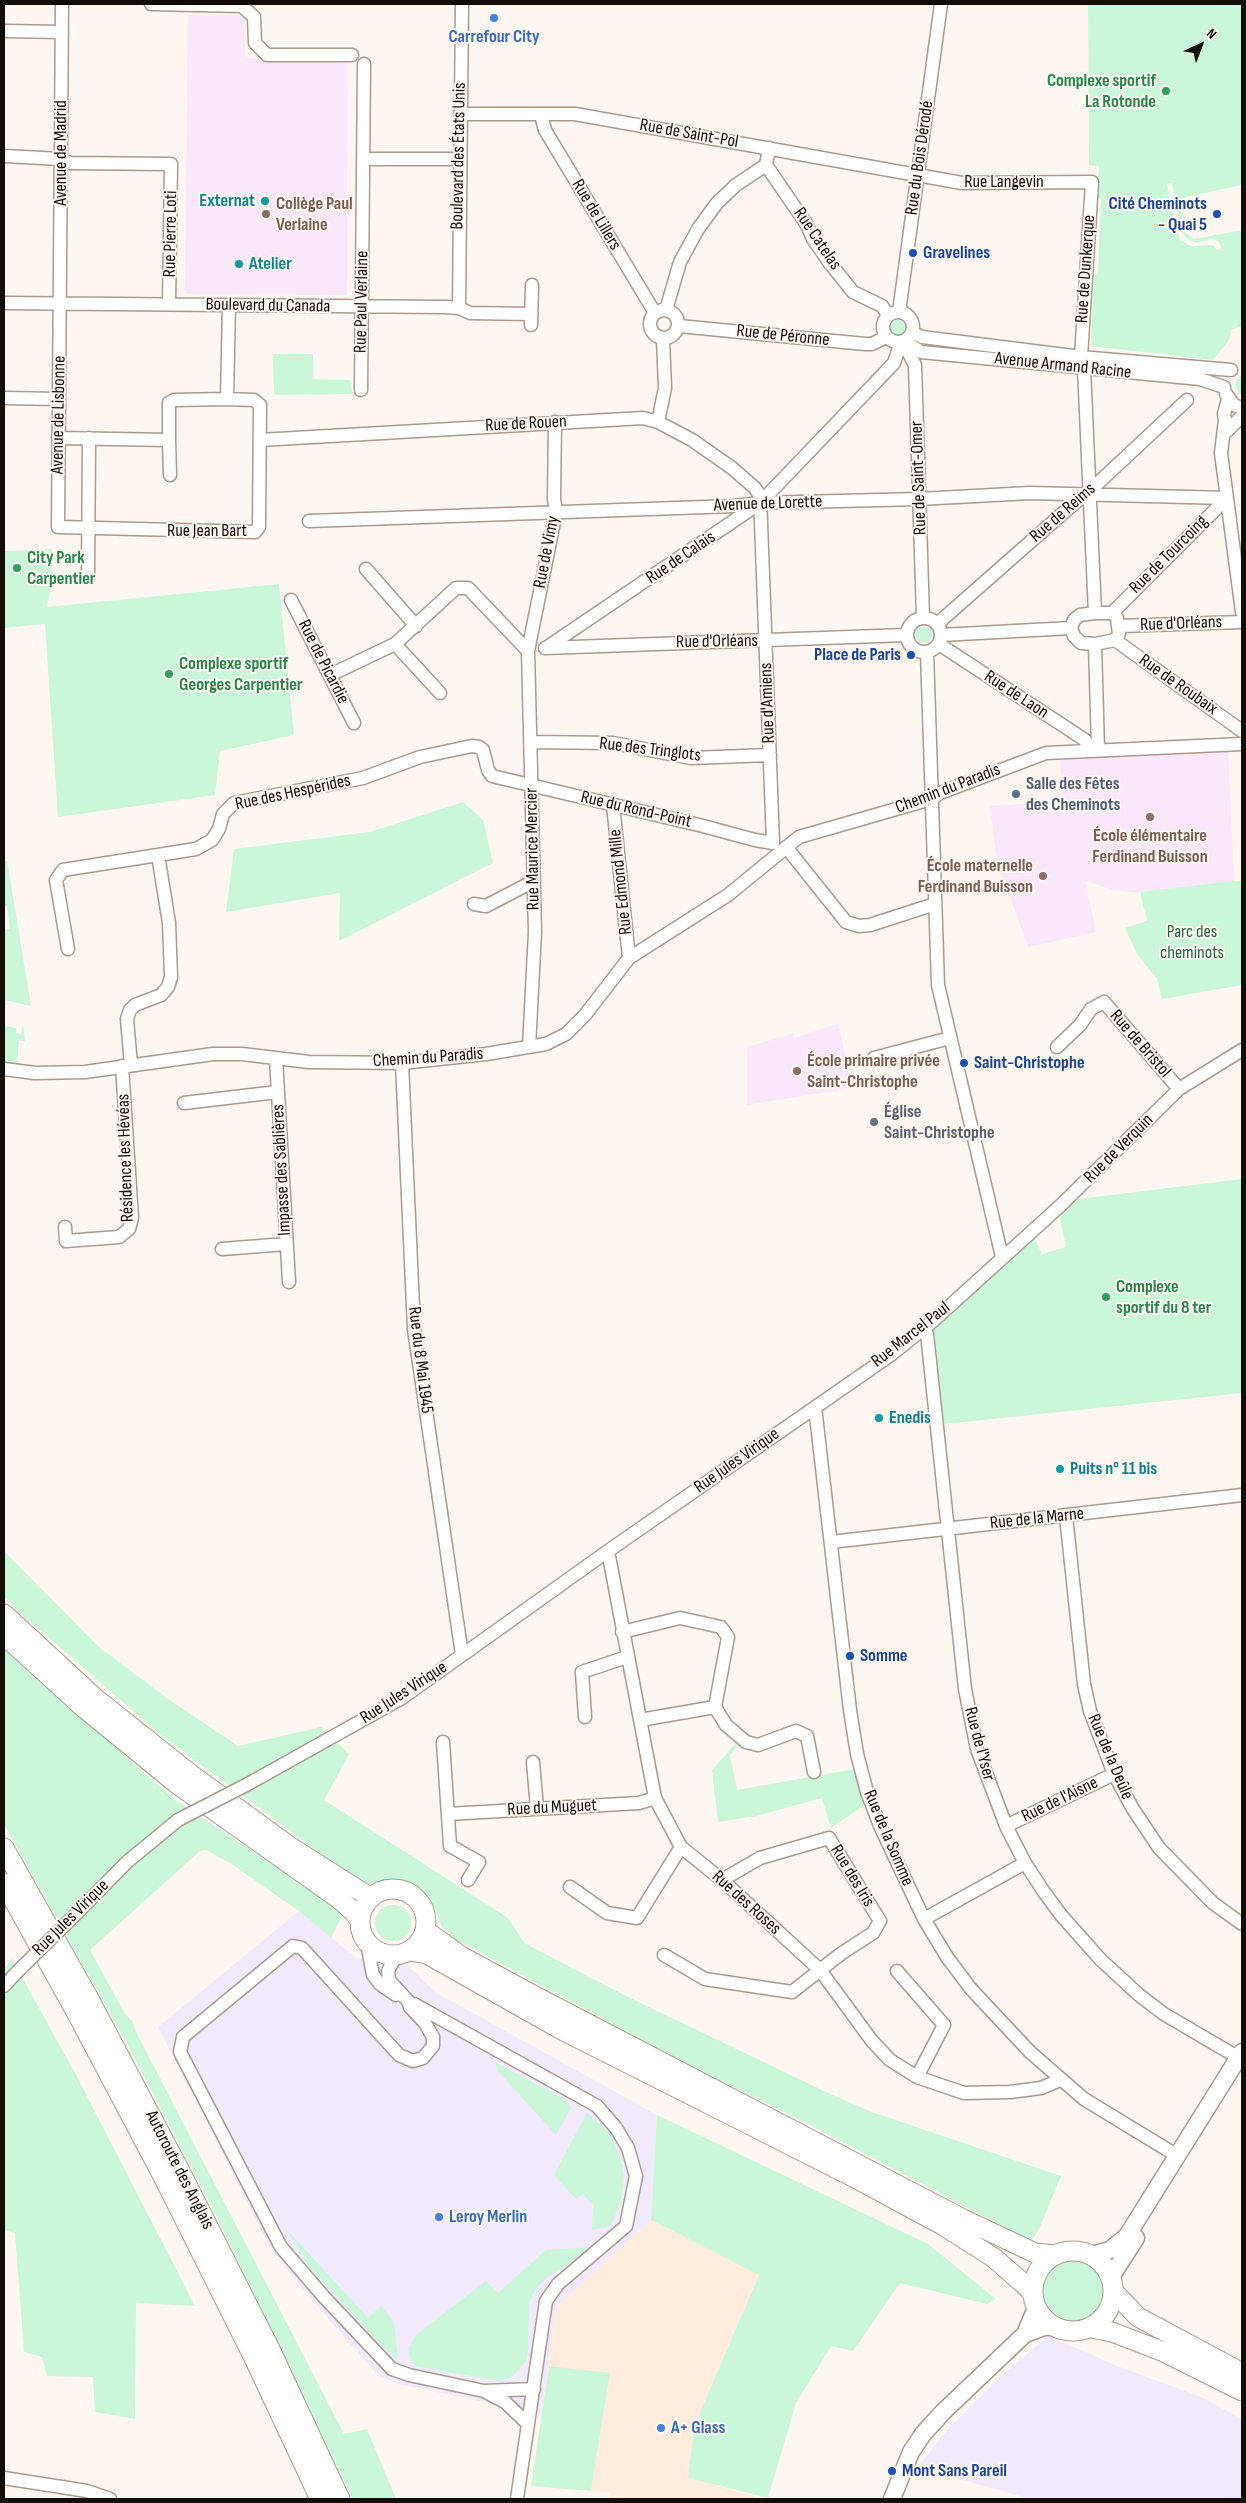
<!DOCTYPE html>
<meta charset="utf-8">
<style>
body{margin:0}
#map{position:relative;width:1246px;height:2503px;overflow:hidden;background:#fdf6f1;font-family:"Sofia Sans Condensed",sans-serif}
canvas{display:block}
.frame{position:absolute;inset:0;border:5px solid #120d09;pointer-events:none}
.north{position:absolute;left:1176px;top:20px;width:50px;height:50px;-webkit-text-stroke:4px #fdf6f1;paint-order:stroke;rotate:43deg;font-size:14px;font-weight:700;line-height:20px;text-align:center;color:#120d09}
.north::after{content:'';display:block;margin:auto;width:18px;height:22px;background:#120d09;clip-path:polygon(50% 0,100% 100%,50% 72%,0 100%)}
</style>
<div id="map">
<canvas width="1246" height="2503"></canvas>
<div class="frame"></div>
<div class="north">N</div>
</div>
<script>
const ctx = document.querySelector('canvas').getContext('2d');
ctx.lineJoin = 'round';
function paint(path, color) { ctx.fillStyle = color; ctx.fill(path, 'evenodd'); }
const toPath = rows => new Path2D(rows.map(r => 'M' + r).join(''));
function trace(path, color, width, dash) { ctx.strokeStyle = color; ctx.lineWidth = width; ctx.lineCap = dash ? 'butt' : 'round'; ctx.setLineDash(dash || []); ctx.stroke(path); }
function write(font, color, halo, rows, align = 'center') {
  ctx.font = font + ' "Sofia Sans Condensed",sans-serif'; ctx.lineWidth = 4; ctx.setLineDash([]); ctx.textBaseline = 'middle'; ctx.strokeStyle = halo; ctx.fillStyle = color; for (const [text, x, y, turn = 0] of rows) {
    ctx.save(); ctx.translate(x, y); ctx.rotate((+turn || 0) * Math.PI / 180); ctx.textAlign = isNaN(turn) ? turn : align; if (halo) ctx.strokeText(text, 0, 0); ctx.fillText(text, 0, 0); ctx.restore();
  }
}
paint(toPath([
 [299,1911,356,1958,405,1963,435,1992,657,2115,651,2220,560,2304,556,2312,542,2414,398,2384,378,2376,291,2275,269,2245,158,2027],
 [1048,2336,1117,2366,1201,2397,1242,2419,1242,2499,1030,2499,918,2467,948,2429,1000,2377]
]), '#f1eafc');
paint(toPath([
 [651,2220,759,2274,701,2410,694,2430,688,2478,754,2496,753,2499,610,2499,611,2492,591,2491,610,2374,549,2366,556,2312,560,2304]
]), '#ffecdd');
paint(toPath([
 [188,15,246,15,245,58,348,59,347,295,185,294],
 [1228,750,1234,881,1138,893,1115,890,1085,881,1096,932,1028,947,997,861,990,806,1062,801,1060,757],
 [839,1024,851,1088,747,1105,747,1047,793,1034,794,1038]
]), '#f8e8fa');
paint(toPath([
 [1088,4,1242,4,1242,185,1186,197,1180,205,1185,232,1194,239,1242,230,1242,326,1231,330,1229,340,1213,360,1091,346,1094,276,1098,271,1101,198,1097,198,1099,166,1089,165],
 [1172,183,1182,233,1186,238,1196,243,1213,239,1218,241,1222,248,1217,250,1213,245,1191,246,1180,240,1167,184],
 '891 328a8 8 0 1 1 16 0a8 8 0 1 1-16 0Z',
 [273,354,313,354,313,379,351,380,352,394,274,395],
 [1242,375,1242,397,1235,387,1237,379],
 [52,549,52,583,47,607,279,584,294,735,220,751,215,795,58,817,45,624,4,628,4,551],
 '916 635a8 8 0 1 1 16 0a8 8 0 1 1-16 0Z',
 [463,802,483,820,493,863,339,941,340,893,226,912,234,849,370,832],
 [4,861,7,861,31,1006,4,1000,4,930,10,929,7,906,4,906],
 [1234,881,1242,881,1242,985,1162,999,1157,979,1137,954,1125,928,1147,921,1140,892],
 [4,1026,16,1028,16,1033,21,1034,22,1026,24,1029,25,1041,19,1040,17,1064,4,1062],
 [1242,1179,1242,1393,944,1424,934,1330,1034,1237,1042,1254,1066,1247,1060,1217,1078,1199],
 [4,1551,99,1647,171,1701,238,1746,321,1727,349,1754,324,1800,508,1918,524,1943,628,1997,828,2093,872,2112,1061,2176,1039,2229,1032,2240,993,2221,804,2122,668,2054,457,1940,442,1927,432,1902,416,1886,401,1881,383,1880,368,1884,348,1874,161,1735,20,1613,4,1597],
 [4,1649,174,1799,327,1900,342,1916,331,1938,299,1911,230,1863,206,1850,200,1851,90,1950,125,2014,133,2022,135,2030,344,2434,367,2429,396,2499,353,2499,210,2203,126,2042,4,1824],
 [736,1743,738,1745,730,1755,737,1790,855,1769,867,1803,831,1828,822,1798,756,1816,718,1822,712,1770],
 '375 1923a18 18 0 1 1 36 0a18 18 0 1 1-36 0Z',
 [12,1959,76,2075,195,2306,136,2303,135,2419,95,2412,93,2377,47,2376,42,2357,24,2352,15,2233,4,2230,4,1969],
 [495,2062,568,2101,571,2108,556,2135,497,2070],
 [587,2113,609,2132,621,2159,624,2177,622,2196,614,2219,610,2226,592,2230,593,2205,583,2194,576,2199,554,2175],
 [657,2115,928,2244,996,2299,987,2304,900,2283,853,2351,831,2346,796,2403,768,2498,688,2478,694,2430,701,2410,759,2275,651,2220],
 [287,2230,368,2318,381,2306,394,2322,398,2360,378,2342,306,2263],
 [591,2247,584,2254,546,2278,535,2290,529,2303,528,2352,526,2361,512,2377,498,2381,416,2366,411,2361,409,2348,416,2335,486,2281,498,2293,546,2250],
 '1043 2290a31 31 0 1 1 62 0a31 31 0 1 1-62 0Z',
 [549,2366,610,2373,591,2491,531,2486]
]), '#caf6d9');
const minor = toPath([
 [62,4,58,527,255,532,259,527,260,405,254,400,227,399],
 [151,4,242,6,254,17,255,43,267,55,352,55],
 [4,31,62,32],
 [460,114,575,114,962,183,1092,182,1081,357],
 [541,115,545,130,655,313],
 [769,148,766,165,807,225,813,239,829,262,853,292,882,306,888,315],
 [4,156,61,159,70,163,171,164,169,304],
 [363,159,459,159],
 [4,303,445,307,459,308,470,313,531,314],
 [459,308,462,4],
 '650 324a14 14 0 1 1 28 0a14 14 0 1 1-28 0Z',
 [666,310,680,262,698,229,717,203,736,185,766,165],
 [899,312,941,4],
 '883 327a15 15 0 1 1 30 0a15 15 0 1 1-30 0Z',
 [531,325,532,285],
 [679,326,865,344,872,344,886,337],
 [912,332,922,337,1081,357,1231,370],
 [905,341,921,352,1200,379,1224,387],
 [904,344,915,365,923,617],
 [1084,368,1095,613],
 [361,390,364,64],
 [1226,394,1234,405,1242,408],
 [4,398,59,399],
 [1228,399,1224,414,1225,420,1221,453,1242,612],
 [658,422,665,388,663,339],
 [1224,434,1242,416],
 [58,438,169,440,169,403,174,400,227,399,229,305],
 [169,440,170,475],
 [260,440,643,418,658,422,692,440,732,468,755,488,760,496,773,843],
 [309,521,734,506,760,503,919,499,1030,493,1227,498],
 [366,569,416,626],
 [88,577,89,438],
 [291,600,354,723],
 [1095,613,1112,613,1117,618,1119,634,1115,640,1095,644,1081,643,1074,636,1071,628,1074,620,1080,615,1095,613],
 [1112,613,1227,498],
 '907 635a17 17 0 1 1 34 0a17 17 0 1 1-34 0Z',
 [937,624,1078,500,1090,495,1097,484,1187,400],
 [1119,626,1242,622],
 [941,635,1071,628],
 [1115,640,1242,731],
 [395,644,440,693],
 [939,644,1085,740,1089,750],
 [1095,644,1098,749],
 [545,648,906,635],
 [546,648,760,503,894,363,901,342],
 [927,652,938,985,1002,1257],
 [330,675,395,644,456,588,468,588,528,651],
 [530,742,613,743,691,758,770,755],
 [613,805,629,958],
 [786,847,846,922,859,926,870,925,935,904],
 [474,904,486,906,534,881],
 [68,949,56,880,63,870,196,849,212,840,219,829,223,814,234,803,363,778,420,757,472,746,479,747,483,750,488,770,492,776,703,826,755,840,773,843],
 [529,1047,535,932,528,651,556,512,554,499,555,422],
 [1057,1047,1080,1025,1091,1009,1104,1002,1179,1089],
 [276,1058,289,1282],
 [874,1058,950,1038],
 [402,1063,414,1329,462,1655],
 [131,1065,127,1019,130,1010,135,1005,161,995,168,987,171,977,169,923,158,855],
 [4,1069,35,1073,85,1072,213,1054,242,1054,309,1062,402,1063,486,1054,546,1044,566,1034,585,1015,629,958,728,895,799,837,931,799,940,793,1046,753,1242,744],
 [184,1103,277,1092],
 [65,1227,66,1241,119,1237,129,1229,132,1218,122,1066],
 [222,1249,286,1244],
 [923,1328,927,1334,965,1689,977,1749,1006,1826,1025,1863,1044,1892,1061,1915,1100,1959,1139,1995,1164,2014,1239,2058],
 [815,1407,850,1710,857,1754,867,1792,881,1828,924,1919,947,1957,971,1989,1030,2052,1084,2099,1176,2155],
 [1066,1516,1084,1684,1090,1711,1114,1774,1133,1809,1159,1848,1213,1903,1242,1924],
 [831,1542,1242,1495],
 [608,1551,655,1798,681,1847,722,1880,820,1970,872,2041,890,2060,917,2077,964,2093,1010,2092,1041,2088,1060,2080],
 [622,1632,680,1618,721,1627,728,1637,715,1707],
 [585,1717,582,1672,627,1657],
 [640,1720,715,1707,726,1725,746,1742,758,1745,796,1731,807,1736,814,1772],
 [443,1742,450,1846,479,1862,468,1880],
 [533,1762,537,1808],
 [248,1784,402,1698,608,1551,892,1354,933,1321,1060,1206,1179,1089,1242,1050],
 [448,1814,639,1803,655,1798],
 [1006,1826,1114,1774],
 [570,1887,607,1913,637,1918,681,1847],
 [74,1916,127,1862,178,1820],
 [924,1919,1025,1863],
 [367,1943,373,1975,380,1984,396,1995],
 [396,1955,388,1971,389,1980,408,2001,410,2007,425,2023,433,2037,433,2046,423,2058,413,2061,399,2055,302,1948,293,1946,183,2037,180,2052,281,2247,324,2297,392,2369,409,2375,484,2391,505,2402,528,2424],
 [664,1955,705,1979,792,1992,842,1953,873,1933,880,1921,829,1838,760,1858,722,1880],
 [897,1971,944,2025,917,2077],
 [4,1986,17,1972],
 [414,2004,597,2106,616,2128,628,2148,636,2176,626,2226,558,2284,546,2301,517,2499],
 [484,2391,534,2389],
 [4,2478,87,2491,110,2499]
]);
const major = toPath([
 [1092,2255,1110,2250,1127,2236,1242,2052],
 [1111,2277,1136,2238],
 [1025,2334,1036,2308],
 [892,2499,911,2452,923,2434,943,2412,1025,2334,1044,2327,1054,2327]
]);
const highway = toPath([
 [4,1614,95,1698,189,1773,289,1846,371,1898],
 [4,1635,84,1708,177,1784,339,1899,354,1912,360,1921],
 [4,1848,88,1997,182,2175,270,2349,340,2499],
 [4,1883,74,2008,166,2182,253,2356,320,2499],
 '360 1922a33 33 0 1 1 66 0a33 33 0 1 1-66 0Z',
 [425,1930,461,1956,535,1996,963,2219,1035,2253,1054,2255],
 [410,1951,427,1954,562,2030,855,2178,944,2226,994,2258,1026,2286,1033,2294],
 '1033 2291a40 40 0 1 1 80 0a40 40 0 1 1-80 0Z',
 [1113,2291,1138,2317,1242,2373],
 [1091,2328,1112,2332,1164,2352,1242,2391]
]);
trace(minor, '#aa9a8f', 15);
trace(major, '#aa9a8f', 19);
trace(highway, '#aa9a8f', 21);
trace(minor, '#fff', 12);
trace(major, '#fff', 16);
trace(highway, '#fff', 19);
const minorBridge = toPath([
 [178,1820,248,1784],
 [17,1972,74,1916]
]);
trace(minorBridge, '#aa9a8f', 15, []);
trace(minorBridge, '#fff', 12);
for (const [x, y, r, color] of [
 [494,18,5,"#3f7fe0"],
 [1166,91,5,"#2e9e5b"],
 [265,201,5,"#0f9aa8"],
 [266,214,5,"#8d6e63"],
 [1217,214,5,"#1a4fb4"],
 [913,253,5,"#1a4fb4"],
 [239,264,5,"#0f9aa8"],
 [17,568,5,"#2e9e5b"],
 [911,655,5,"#1a4fb4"],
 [169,674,5,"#2e9e5b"],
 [1016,794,5,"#5c6f8a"],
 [1150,817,5,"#8d6e63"],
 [1043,876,5,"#8d6e63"],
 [964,1063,5,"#1a4fb4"],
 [797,1071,5,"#8d6e63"],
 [874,1122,5,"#6b7280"],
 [1106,1297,5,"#2e9e5b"],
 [879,1418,5,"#0f9aa8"],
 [1060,1469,5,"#0f9aa8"],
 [850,1656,5,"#1a4fb4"],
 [439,2217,5,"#3f7fe0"],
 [661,2428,5,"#3f7fe0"],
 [892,2471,5,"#1a4fb4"]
]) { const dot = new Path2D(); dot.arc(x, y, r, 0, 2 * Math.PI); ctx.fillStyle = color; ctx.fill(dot); trace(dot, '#fdf6f1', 2); }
write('bold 18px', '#366cbe', '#fdf6f1', [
 ["Carrefour City",494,37,"center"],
 ["Leroy Merlin",449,2217],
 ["A+ Glass",671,2428]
], 'left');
write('bold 18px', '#27864d', '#fdf6f1', [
 ["Complexe sportif",1156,81,"right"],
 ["La Rotonde",1156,102,"right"],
 ["City Park",27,558],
 ["Carpentier",27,579],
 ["Complexe sportif",179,664],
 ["Georges Carpentier",179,685],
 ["Complexe",1116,1287],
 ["sportif du 8 ter",1116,1308]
], 'left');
write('18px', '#120d09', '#fdf6f1', [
 ["Rue de Saint-Pol",689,134,10],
 ["Avenue de Madrid",61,153,-90],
 ["Boulevard des États Unis",459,156,-89],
 ["Rue du Bois Dérodé",920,158,-82],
 ["Rue Langevin",1004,182],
 ["Rue de Lillers",596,215,59],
 ["Rue Pierre Loti",171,234,-89],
 ["Rue Catelas",817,239,56],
 ["Rue de Dunkerque",1086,269,-86],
 ["Rue Paul Verlaine",362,302,-89],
 ["Boulevard du Canada",268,306,1],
 ["Rue de Péronne",783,336,6],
 ["Avenue Armand Racine",1063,366,6],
 ["Avenue de Lisbonne",59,415,-89],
 ["Rue de Rouen",526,424,-3],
 ["Rue de Saint-Omer",919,478,-92],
 ["Avenue de Lorette",768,504,-2],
 ["Rue de Reims",1063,513,-41],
 ["Rue Jean Bart",207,531],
 ["Rue de Vimy",547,552,-79],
 ["Rue de Tourcoing",1169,555,-45],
 ["Rue de Calais",681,558,-34],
 ["Rue d'Orléans",1181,624,-2],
 ["Rue d'Orléans",717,642,-1],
 ["Rue de Picardie",323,662,63],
 ["Rue de Roubaix",1178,685,35],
 ["Rue de Laon",1016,695,33],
 ["Rue d'Amiens",768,703,-92],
 ["Rue des Tringlots",650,750,7],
 ["Chemin du Paradis",948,789,-21],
 ["Rue des Hespérides",293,793,-12],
 ["Rue du Rond-Point",636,810,13],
 ["Rue Maurice Mercier",533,849,-91],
 ["Rue Edmond Mille",621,882,-96],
 ["Rue de Bristol",1140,1044,49],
 ["Chemin du Paradis",428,1058,-4],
 ["Rue de Verquin",1119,1149,-45],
 ["Résidence les Hévéas",126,1158,-92],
 ["Impasse des Sablières",282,1170,-93],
 ["Rue Marcel Paul",911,1335,-38],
 ["Rue du 8 Mai 1945",420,1360,83],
 ["Rue Jules Virique",737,1461,-35],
 ["Rue de la Marne",1037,1519,-6],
 ["Rue Jules Virique",404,1693,-33],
 ["Rue de l'Yser",979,1744,75],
 ["Rue de la Deûle",1110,1757,67],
 ["Rue de l'Aisne",1060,1800,-26],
 ["Rue du Muguet",552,1808,-3],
 ["Rue de la Somme",888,1838,67],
 ["Rue des Iris",852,1876,59],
 ["Rue des Roses",746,1903,42],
 ["Rue Jules Virique",71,1918,-45],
 ["Autoroute des Anglais",179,2170,63]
]);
write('bold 18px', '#0d838f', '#fdf6f1', [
 ["Externat",255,201,"right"],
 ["Atelier",249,264],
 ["Enedis",889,1418],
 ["Puits n° 11 bis",1070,1469]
], 'left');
write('bold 18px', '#785e54', '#fdf6f1', [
 ["Collège Paul",276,204],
 ["Verlaine",276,225],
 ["École élémentaire",1150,836,"center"],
 ["Ferdinand Buisson",1150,857,"center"],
 ["École maternelle",1033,866,"right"],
 ["Ferdinand Buisson",1033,887,"right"],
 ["École primaire privée",807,1061],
 ["Saint-Christophe",807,1082]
], 'left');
write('bold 18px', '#164399', '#fdf6f1', [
 ["Cité Cheminots",1207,204,"right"],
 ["- Quai 5",1207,225,"right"],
 ["Gravelines",923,253],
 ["Place de Paris",901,655,"right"],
 ["Saint-Christophe",974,1063],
 ["Somme",860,1656],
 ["Mont Sans Pareil",902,2471]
], 'left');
write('bold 18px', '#4e5e75', '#fdf6f1', [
 ["Salle des Fêtes",1026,784],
 ["des Cheminots",1026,805]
], 'left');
write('18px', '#226540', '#fdf6f1', [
 ["Parc des",1192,932],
 ["cheminots",1192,953]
]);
write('bold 18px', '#5b616d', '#fdf6f1', [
 ["Église",884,1112],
 ["Saint-Christophe",884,1133]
], 'left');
</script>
